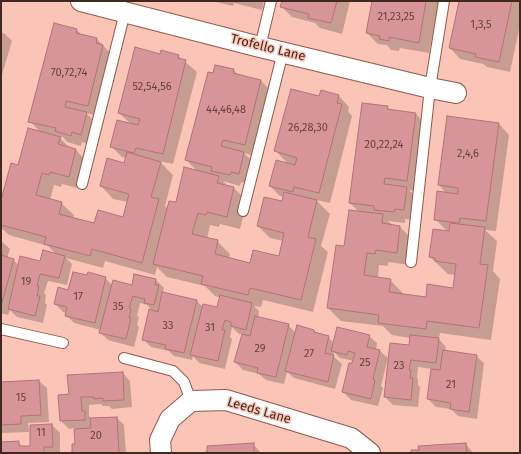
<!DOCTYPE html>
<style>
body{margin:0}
#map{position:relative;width:521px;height:454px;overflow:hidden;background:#fac5b6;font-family:"Fira Sans",sans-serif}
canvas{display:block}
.frame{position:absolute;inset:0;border:2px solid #412821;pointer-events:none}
</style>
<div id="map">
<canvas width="521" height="454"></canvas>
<div class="frame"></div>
</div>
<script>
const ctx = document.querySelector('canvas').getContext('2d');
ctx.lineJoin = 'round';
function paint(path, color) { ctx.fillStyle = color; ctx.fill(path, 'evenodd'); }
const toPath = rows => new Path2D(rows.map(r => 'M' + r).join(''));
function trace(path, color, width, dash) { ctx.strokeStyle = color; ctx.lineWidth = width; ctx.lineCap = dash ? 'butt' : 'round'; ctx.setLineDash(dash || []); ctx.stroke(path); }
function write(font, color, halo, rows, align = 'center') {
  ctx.font = font + ' "Fira Sans",sans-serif'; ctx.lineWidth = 3; ctx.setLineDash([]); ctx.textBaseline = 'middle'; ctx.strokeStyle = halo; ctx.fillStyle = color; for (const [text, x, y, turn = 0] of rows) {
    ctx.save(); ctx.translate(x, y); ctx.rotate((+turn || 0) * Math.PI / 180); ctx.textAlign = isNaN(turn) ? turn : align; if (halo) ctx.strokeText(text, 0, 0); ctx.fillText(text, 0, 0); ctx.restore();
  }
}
paint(toPath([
 [212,1,264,1,262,10,234,3,233,6],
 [283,1,350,1,342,34,320,28,315,23,292,17,281,6],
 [373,1,439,1,429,53,400,48,399,51,391,50,387,45,378,44,367,33],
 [460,1,520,1,520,25,510,72,487,67,483,64,460,59,450,48],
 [77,30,82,35,97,39,114,57,98,116,86,113,97,124,92,145,82,142,81,146,67,142,63,137,58,136,70,148,76,150,88,163,81,189,62,184,61,187,54,185,50,200,61,203,74,215,73,219,95,224,124,218,128,202,113,199,101,186,125,164,126,158,122,157,111,146,131,124,119,113,161,55,178,56,197,72,173,164,159,161,173,175,165,206,168,209,176,204,198,172,186,160,214,74,234,70,239,76,261,81,272,92,255,156,244,153,254,163,249,184,241,182,240,186,223,181,229,187,234,188,247,201,240,229,220,224,219,227,210,225,207,239,217,241,230,254,229,258,251,264,280,257,283,241,270,238,258,226,282,202,284,197,280,196,270,186,288,164,276,151,320,98,339,96,349,107,348,111,352,116,330,203,316,200,330,214,321,246,328,252,313,312,263,300,261,307,254,306,259,311,258,318,288,325,296,333,314,331,318,335,328,337,334,343,369,336,377,343,376,350,380,351,388,358,381,386,383,388,378,406,351,400,343,392,354,361,340,358,334,352,333,356,342,364,335,389,294,378,287,372,284,384,266,380,259,374,243,370,235,362,242,334,239,334,232,327,230,337,232,339,225,369,199,363,193,356,192,360,174,356,169,351,151,347,143,339,154,312,147,305,140,303,137,316,139,317,137,325,139,327,134,347,108,340,101,333,101,330,74,323,66,315,67,313,63,312,55,304,69,291,105,278,112,285,132,286,135,275,156,280,164,288,163,291,166,294,197,301,203,307,218,309,221,298,215,296,205,286,167,277,157,267,155,275,105,261,103,268,66,258,72,264,67,285,48,281,44,293,46,295,45,303,47,305,43,323,17,317,10,310,8,315,1,313,1,241,10,249,7,258,13,259,19,266,41,262,57,255,48,246,9,235,1,228,1,203,18,166,41,133,30,121],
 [1,32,5,34,12,41,1,78],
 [387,107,391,111,416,114,426,125,417,191,409,190,418,199,415,220,405,219,405,223,388,221,394,226,400,227,413,240,410,265,388,262,388,266,379,265,378,278,390,280,403,293,403,295,427,298,454,289,456,275,448,274,430,257,448,232,435,219,447,194,439,185,499,124,509,135,496,231,485,230,497,241,493,271,500,279,491,340,440,333,439,339,446,347,445,352,476,356,484,363,477,419,458,416,451,409,436,407,428,399,432,369,418,367,417,377,418,379,418,385,420,387,418,407,393,405,385,397,410,346,410,338,392,335,383,326,341,321,328,308,345,247,359,212,350,203],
 [123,373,130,381,132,407,112,409,109,406,103,406,101,404,89,405,89,416,92,419,117,418,124,425,126,453,73,453,76,445,75,428,69,429,61,421,59,396,70,395],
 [39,381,47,388,49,422,28,423,29,432,1,433,1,383],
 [52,425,60,433,60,453,1,453,1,443,18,443,23,447,31,447],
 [253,444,261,453,206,453],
 [466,444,473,453,412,453]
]), '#0003');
const building = toPath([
 [282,1,337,1,331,23,308,18,309,14,280,7,282,1],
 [372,1,426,1,419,43,389,37,389,41,379,39,380,36,366,33,372,1],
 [459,1,512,1,499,62,475,57,476,54,449,48,459,1],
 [54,23,77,29,76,33,97,38,96,43,103,45,88,106,66,101,65,107,87,112,81,135,72,132,71,136,55,131,56,128,28,122,54,23],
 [135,47,160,54,161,50,179,55,178,58,186,60,163,154,136,148,134,153,110,147,117,120,138,125,140,119,118,113,135,47],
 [215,65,234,69,233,73,261,80,245,145,223,140,221,146,244,152,239,174,231,172,230,175,211,171,212,167,185,160,208,72,213,73,215,65],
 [291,89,319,96,321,90,339,95,337,103,342,104,319,193,294,187,293,192,269,186,276,160,295,165,297,158,274,151,291,89],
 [362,103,388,106,387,109,416,113,407,181,385,178,384,184,407,187,404,210,395,209,394,212,374,210,374,206,349,203,362,103],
 [447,116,499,123,486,221,460,218,459,223,434,220,437,191,458,194,458,188,438,185,447,116],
 [28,128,61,137,58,144,76,149,69,177,50,172,49,175,42,173,36,195,62,202,59,214,94,223,98,210,123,217,129,194,100,186,107,158,124,163,127,152,161,162,151,197,159,199,142,263,92,249,90,256,44,244,46,237,1,225,1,200,11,163,18,165,28,128],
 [184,167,219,176,217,183,234,187,227,217,207,212,206,215,198,213,192,234,218,240,215,254,250,263,253,250,279,256,284,233,257,226,264,197,282,201,284,192,317,200,308,237,316,239,301,300,250,288,248,295,201,284,203,276,153,264,169,201,176,202,184,167],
 [349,210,383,214,382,223,400,226,397,253,376,250,375,254,367,253,364,275,391,279,389,292,426,297,427,284,453,288,456,264,435,261,435,258,429,257,433,229,449,231,450,223,485,227,480,264,488,265,479,328,427,321,426,329,378,323,379,315,327,308,336,245,344,246,349,210],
 [43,250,65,256,59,278,40,274,37,286,39,286,37,296,40,296,35,316,8,309,20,256,40,261,43,250],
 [1,255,14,259,1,306,1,255],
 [73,272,87,275,88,272,106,277,95,323,65,316,67,307,54,304,58,287,68,290,73,272],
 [134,274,156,279,155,285,159,285,154,305,144,303,145,299,133,296,129,308,131,309,129,318,131,318,126,339,99,333,113,280,132,285,134,274],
 [162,292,197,300,184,353,165,349,166,345,142,340,149,309,158,312,162,292],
 [220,295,252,303,246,330,231,326,231,322,225,320,222,330,225,330,218,361,190,355,203,304,217,307,220,295],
 [255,316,289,324,276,377,257,373,258,368,234,362,242,334,250,336,255,316],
 [297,325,314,330,314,332,329,336,325,353,334,355,328,382,285,371,297,325],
 [337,327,370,335,367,347,380,350,373,379,375,380,371,399,342,392,349,363,352,363,355,353,348,351,347,355,331,351,337,327],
 [410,335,439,338,436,363,411,360,409,370,411,370,410,378,413,378,411,400,384,397,390,343,409,345,410,335],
 [443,350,477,355,469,412,450,409,451,403,427,399,431,369,440,370,443,350],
 [123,372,124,400,103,401,103,398,94,399,94,397,81,397,82,411,85,411,85,420,60,421,58,395,69,394,67,375,123,372],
 [39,380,41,415,21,416,21,424,1,425,1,382,39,380],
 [117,417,119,453,72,453,72,444,75,444,74,429,91,428,90,418,117,417],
 [52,424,53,447,44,447,44,453,1,453,1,442,19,441,19,446,30,446,30,425,52,424],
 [254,443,254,453,200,453,207,452,207,446,254,443],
 [466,443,467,453,411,453,411,450,419,450,418,446,466,443]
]);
paint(building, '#d89599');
trace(building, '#b27277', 1);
const lane = toPath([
 [260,47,271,1],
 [82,184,125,12],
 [243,211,283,52],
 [411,262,430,88,444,1],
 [1,329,63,343],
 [124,358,173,371,184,382,191,401]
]);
const street = toPath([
 [81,1,260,47,430,88,456,93],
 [161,453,160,440,170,419,191,401,226,400,351,438,370,453]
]);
trace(lane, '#925849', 12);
trace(street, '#925849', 22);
trace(lane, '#fff', 10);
trace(street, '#fff', 20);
write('11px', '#67433f', null, [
 ["21,23,25",396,17],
 ["1,3,5",481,25],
 ["70,72,74",69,73],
 ["52,54,56",152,87],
 ["44,46,48",226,110],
 ["26,28,30",308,128],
 ["20,22,24",384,145],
 ["2,4,6",468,154],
 ["19",26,282],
 ["17",78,297],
 ["35",118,307],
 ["33",168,326],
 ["31",210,328],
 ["29",260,349],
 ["27",309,354],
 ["25",365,363],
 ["23",399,366],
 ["21",451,385],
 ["15",21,398],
 ["11",41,433],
 ["20",96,436]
]);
write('13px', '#412821', '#fac5b6', [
 ["Trofello Lane",268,48,14],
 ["Leeds Lane",259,411,16]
]);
</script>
